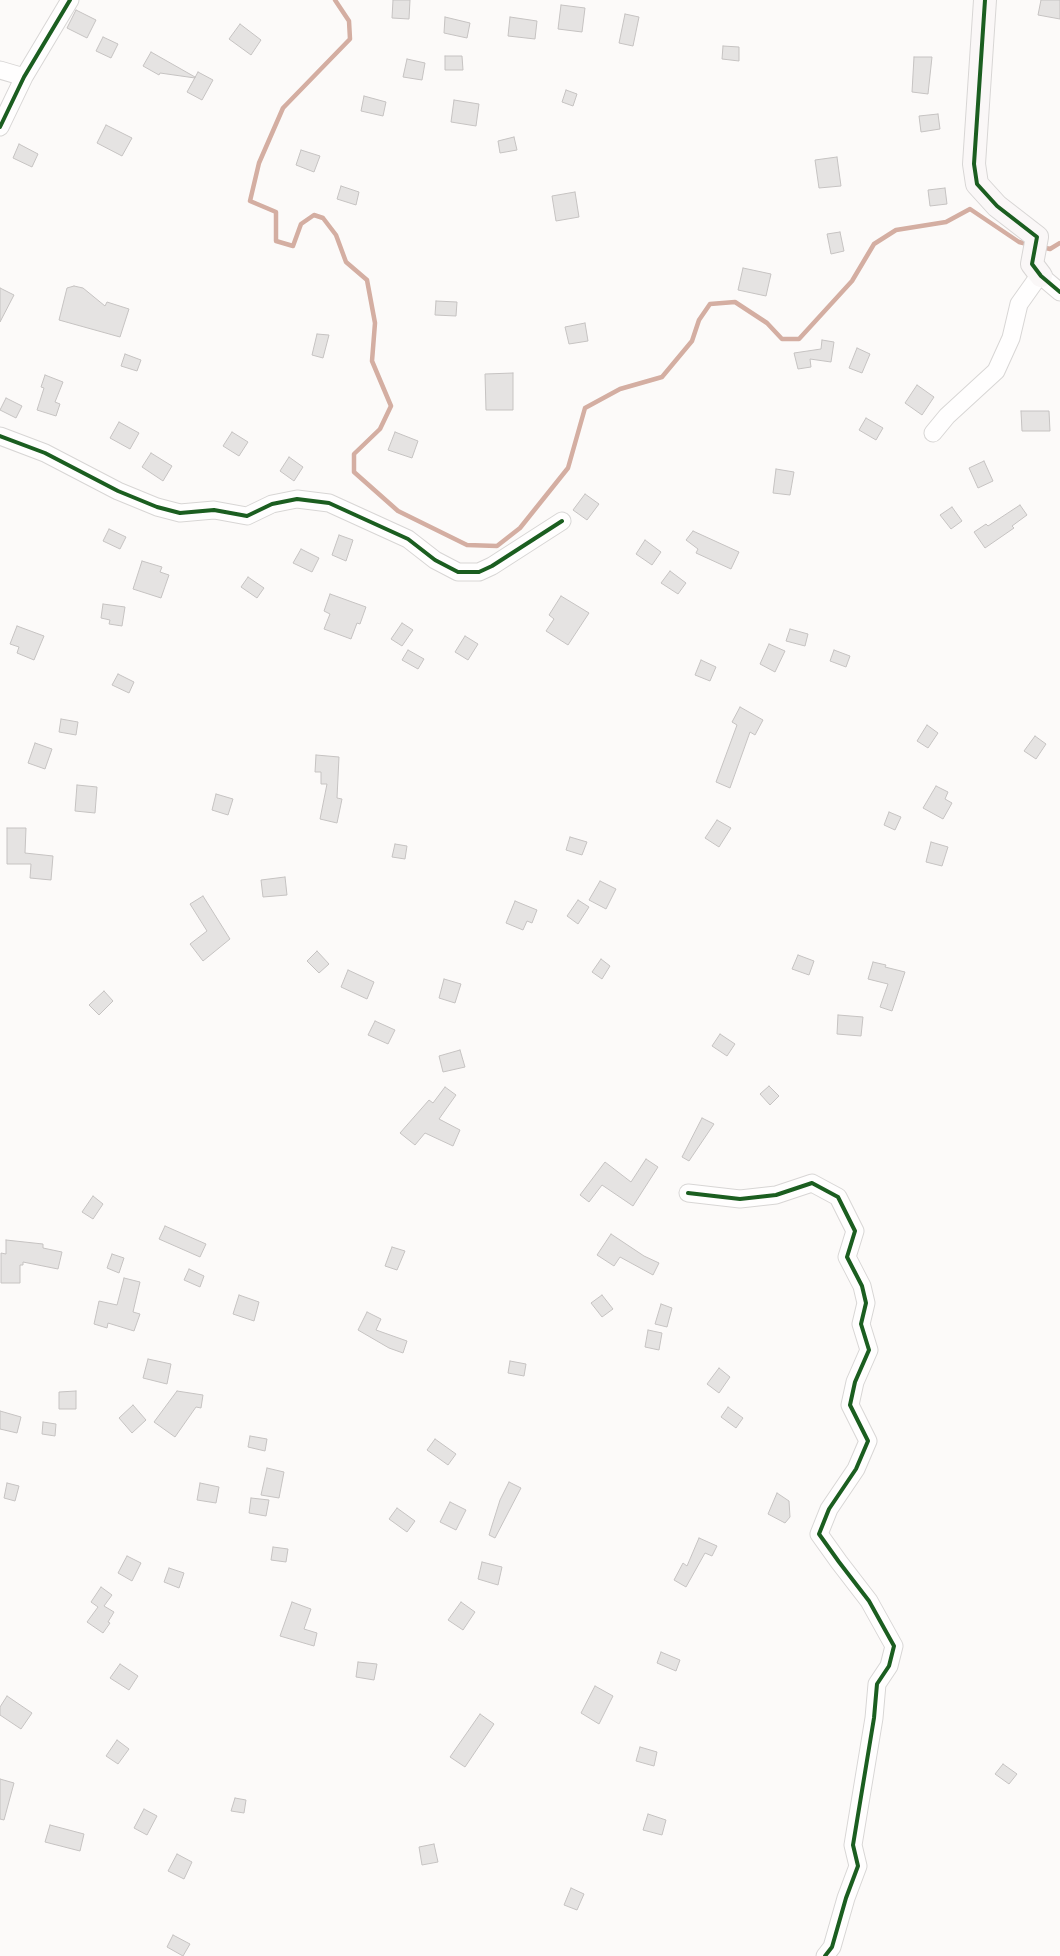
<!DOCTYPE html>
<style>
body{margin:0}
canvas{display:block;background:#fcfaf9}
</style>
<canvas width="1060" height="1956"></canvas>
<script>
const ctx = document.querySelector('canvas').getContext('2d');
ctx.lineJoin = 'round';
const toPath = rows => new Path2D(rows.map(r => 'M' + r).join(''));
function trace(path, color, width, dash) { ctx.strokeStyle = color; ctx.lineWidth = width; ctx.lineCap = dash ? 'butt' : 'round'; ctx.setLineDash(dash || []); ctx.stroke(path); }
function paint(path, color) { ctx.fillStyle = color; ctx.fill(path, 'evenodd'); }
trace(toPath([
 [335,0,349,21,350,39,283,108,259,163,250,201,276,212,276,241,293,246,301,224,314,215,323,218,336,235,346,262,367,280,375,323,372,361,391,406,380,429,354,454,354,472,398,511,467,545,497,546,520,528,568,468,585,408,620,389,662,377,692,341,699,320,710,304,735,302,767,323,782,339,799,339,852,281,874,244,896,230,946,222,970,209,1019,242,1031,245],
 [1042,247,1050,249,1060,243]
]), '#d4aea2', 4.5);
const building = toPath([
 [393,0,410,0,409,19,392,18,393,0],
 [1041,0,1060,0,1060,19,1038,15,1041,0],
 [561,5,585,8,582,32,558,29,561,5],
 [76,10,96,20,87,38,67,28,76,10],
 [625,14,639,17,633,46,619,43,625,14],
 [445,17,470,23,467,38,444,33,445,17],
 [510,17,537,21,535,39,508,36,510,17],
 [240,24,261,40,251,55,229,39,240,24],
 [103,37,118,44,111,58,96,51,103,37],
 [723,46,739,47,739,61,722,59,723,46],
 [151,52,195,77,195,78,160,73,159,75,143,66,151,52],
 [445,56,462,56,463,70,445,70,445,56],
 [914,57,932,57,928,94,912,92,914,57],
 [407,59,425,63,422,80,403,77,407,59],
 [198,72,213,80,202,100,187,92,198,72],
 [566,90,577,94,573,106,562,102,566,90],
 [364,96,386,102,383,116,361,111,364,96],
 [454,100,479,104,476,126,451,122,454,100],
 [938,114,940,129,921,132,919,116,938,114],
 [106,125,132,138,122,156,97,143,106,125],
 [514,137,517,150,500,153,498,141,514,137],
 [19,144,38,154,32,167,13,158,19,144],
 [301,150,320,156,314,172,296,165,301,150],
 [837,157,841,186,819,188,815,160,837,157],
 [341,186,359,192,356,205,337,199,341,186],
 [945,188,947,204,930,206,928,190,945,188],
 [575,192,579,217,556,221,552,196,575,192],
 [840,232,844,251,831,254,827,234,840,232],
 [743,268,771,274,766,296,738,290,743,268],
 [74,286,83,288,105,306,107,302,129,309,120,337,59,320,67,288,74,286],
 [0,288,14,295,0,322,0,288],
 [436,301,457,302,456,316,435,315,436,301],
 [585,323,588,341,569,344,565,327,585,323],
 [317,334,329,335,323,358,312,355,317,334],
 [822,340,834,342,831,362,810,359,811,367,798,369,794,353,821,349,822,340],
 [857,348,870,354,862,373,849,368,857,348],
 [125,354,141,360,137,371,121,366,125,354],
 [513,373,513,410,486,410,485,374,513,373],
 [45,375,63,382,55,402,60,404,56,416,37,410,44,388,41,387,45,375],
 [917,385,934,397,922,415,905,403,917,385],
 [6,398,22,406,16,418,0,410,6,398],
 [1021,411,1049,411,1050,431,1022,431,1021,411],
 [866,418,883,428,876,440,859,430,866,418],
 [119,422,139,433,130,449,110,438,119,422],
 [232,432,248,442,239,456,223,446,232,432],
 [395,432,418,441,412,458,388,450,395,432],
 [151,453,172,466,163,481,142,467,151,453],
 [289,457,303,467,294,481,280,471,289,457],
 [984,461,993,481,978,488,969,468,984,461],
 [776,469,794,472,790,495,773,493,776,469],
 [585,494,599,504,587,520,573,510,585,494],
 [1020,505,1027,515,1012,526,1014,528,985,548,974,532,986,524,988,526,1020,505],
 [952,507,962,521,951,529,940,515,952,507],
 [109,529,126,537,120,549,103,541,109,529],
 [693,531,739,552,731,569,696,553,698,549,686,540,693,531],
 [339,535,353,540,346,561,332,555,339,535],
 [645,540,661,552,652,565,636,554,645,540],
 [301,549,319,558,312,572,293,563,301,549],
 [142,561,162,567,160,572,169,575,161,598,133,589,142,561],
 [670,571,686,583,678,594,661,583,670,571],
 [248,577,264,588,257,598,241,587,248,577],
 [330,594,366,607,360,624,357,623,351,639,324,629,330,614,324,611,330,594],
 [561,596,589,613,568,645,546,631,554,619,549,615,561,596],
 [103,604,125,607,122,626,109,624,110,620,101,618,103,604],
 [402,623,413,630,402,646,391,639,402,623],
 [17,626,44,636,34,660,17,653,19,647,10,644,17,626],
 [790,629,808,634,805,646,786,641,790,629],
 [465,636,478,644,468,660,455,652,465,636],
 [769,644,785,651,775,672,760,664,769,644],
 [408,650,424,659,418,669,402,660,408,650],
 [834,650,850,656,846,667,830,661,834,650],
 [701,660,716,667,710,681,695,675,701,660],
 [118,674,134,682,129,693,112,685,118,674],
 [740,707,763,720,755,735,750,732,730,788,716,782,737,725,732,722,740,707],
 [61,719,78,722,76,735,59,732,61,719],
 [927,725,938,733,928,748,917,741,927,725],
 [1035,736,1046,744,1036,759,1024,751,1035,736],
 [35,743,52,749,45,769,28,763,35,743],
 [316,755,339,757,337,798,342,799,337,823,320,819,327,784,321,784,321,772,315,772,316,755],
 [77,785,97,787,95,813,75,811,77,785],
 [936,786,948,792,945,799,952,803,943,819,923,808,936,786],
 [216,794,233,799,228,815,212,810,216,794],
 [889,812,901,817,895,830,884,825,889,812],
 [717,820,731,828,719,847,705,838,717,820],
 [7,828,26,828,25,853,53,856,51,880,30,878,31,864,7,864,7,828],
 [570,837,587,842,582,855,566,850,570,837],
 [931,842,948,847,942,866,926,862,931,842],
 [395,844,407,846,405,859,392,857,395,844],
 [285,877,287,895,263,897,261,880,285,877],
 [600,881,616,889,606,909,589,900,600,881],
 [203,896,230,939,203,961,190,944,207,931,190,904,203,896],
 [578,900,589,907,578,924,567,916,578,900],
 [515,901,537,910,532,923,527,921,523,930,506,923,515,901],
 [317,951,329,964,319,973,307,961,317,951],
 [798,955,814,961,809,975,792,969,798,955],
 [601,959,610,966,602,979,592,972,601,959],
 [873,962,886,965,885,967,905,972,892,1011,880,1007,888,984,868,979,873,962],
 [348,970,374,982,367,999,341,987,348,970],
 [444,979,461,984,455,1003,439,998,444,979],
 [104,991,113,1001,99,1015,89,1005,104,991],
 [838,1015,863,1017,861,1036,837,1034,838,1015],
 [375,1021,395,1030,388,1044,368,1035,375,1021],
 [720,1034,735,1044,727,1056,712,1046,720,1034],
 [460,1050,465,1067,443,1072,439,1056,460,1050],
 [769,1086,779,1096,770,1105,760,1094,769,1086],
 [445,1087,456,1095,439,1119,460,1130,453,1146,425,1133,415,1145,400,1133,429,1100,433,1103,445,1087],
 [702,1118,714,1124,689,1161,682,1157,702,1118],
 [646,1159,658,1167,633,1206,602,1185,589,1202,580,1195,605,1162,631,1182,646,1159],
 [93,1196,103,1204,93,1219,82,1212,93,1196],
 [165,1226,206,1244,200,1257,159,1239,165,1226],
 [611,1234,644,1256,659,1263,653,1275,620,1257,614,1266,597,1255,611,1234],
 [6,1240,43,1244,43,1248,62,1252,58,1269,23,1262,23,1265,20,1265,20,1283,1,1283,1,1253,6,1254,6,1240],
 [392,1247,405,1251,397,1270,385,1266,392,1247],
 [112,1254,124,1258,119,1273,107,1268,112,1254],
 [189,1269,204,1276,200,1287,184,1280,189,1269],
 [124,1278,140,1282,133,1312,140,1314,134,1331,108,1323,107,1328,94,1324,99,1301,117,1305,124,1278],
 [239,1295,259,1302,254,1321,233,1314,239,1295],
 [602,1295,613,1309,602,1317,591,1303,602,1295],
 [661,1304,672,1308,667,1327,655,1324,661,1304],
 [367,1312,381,1319,376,1330,407,1341,403,1353,389,1348,358,1330,367,1312],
 [648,1330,662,1333,659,1350,645,1347,648,1330],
 [148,1359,171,1364,167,1384,143,1378,148,1359],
 [510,1361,526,1364,524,1376,508,1373,510,1361],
 [719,1368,730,1377,719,1393,707,1384,719,1368],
 [76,1391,76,1409,59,1409,59,1392,76,1391],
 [177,1391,203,1395,201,1408,196,1407,175,1437,154,1422,177,1391],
 [133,1405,146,1420,132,1433,119,1418,133,1405],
 [728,1407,743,1418,736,1428,721,1417,728,1407],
 [0,1411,21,1417,17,1433,0,1429,0,1411],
 [43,1422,56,1424,55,1436,42,1434,43,1422],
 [250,1436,267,1439,265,1451,248,1447,250,1436],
 [435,1439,456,1454,448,1465,427,1450,435,1439],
 [267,1468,284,1472,279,1498,261,1495,267,1468],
 [509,1482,521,1488,495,1538,489,1535,500,1500,509,1482],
 [7,1483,19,1486,15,1501,4,1498,7,1483],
 [200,1483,219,1487,216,1503,197,1500,200,1483],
 [777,1493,789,1501,790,1517,785,1523,768,1514,777,1493],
 [251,1498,269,1500,266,1516,249,1513,251,1498],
 [450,1502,466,1510,456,1530,440,1522,450,1502],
 [397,1508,415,1521,407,1532,389,1519,397,1508],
 [699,1538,717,1546,712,1556,705,1553,686,1587,674,1580,683,1563,687,1566,699,1538],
 [273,1547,288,1549,286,1562,271,1560,273,1547],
 [127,1556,141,1563,132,1581,118,1573,127,1556],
 [482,1562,502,1567,498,1585,478,1579,482,1562],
 [169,1568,184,1573,179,1588,164,1582,169,1568],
 [101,1587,112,1595,104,1606,114,1612,108,1622,110,1623,103,1633,87,1622,98,1607,91,1602,101,1587],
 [292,1602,311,1609,304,1629,317,1633,314,1646,280,1636,292,1602],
 [461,1602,475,1612,463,1630,448,1620,461,1602],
 [661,1652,680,1660,676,1671,657,1663,661,1652],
 [358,1662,377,1664,374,1680,356,1677,358,1662],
 [120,1664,138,1676,129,1690,110,1678,120,1664],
 [595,1686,613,1696,599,1724,581,1713,595,1686],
 [7,1696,32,1713,21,1729,0,1715,0,1707,7,1696],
 [480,1714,494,1724,465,1767,450,1757,480,1714],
 [117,1740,129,1749,118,1764,106,1756,117,1740],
 [640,1747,657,1752,654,1766,636,1761,640,1747],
 [1003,1764,1017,1774,1009,1784,995,1774,1003,1764],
 [0,1779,14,1783,4,1820,0,1819,0,1779],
 [235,1798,246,1800,244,1813,231,1811,235,1798],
 [144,1809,157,1816,147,1835,134,1828,144,1809],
 [648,1814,666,1820,662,1835,643,1830,648,1814],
 [50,1825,84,1834,80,1851,45,1842,50,1825],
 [434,1844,438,1862,422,1865,419,1847,434,1844],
 [177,1854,192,1862,184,1879,168,1871,177,1854],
 [571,1888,584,1894,577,1910,564,1905,571,1888],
 [173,1935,190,1944,183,1956,167,1947,173,1935]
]);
paint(building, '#e5e3e2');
trace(building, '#c6c3c2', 1);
const street = toPath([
 [0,70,24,77],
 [0,127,24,77,70,0],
 [933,433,947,416,996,371,1011,338,1019,304,1036,280,1041,276,1060,292],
 [0,436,45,453,118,491,157,507,180,513,214,510,247,516,272,504,297,499,329,503,408,539,435,560,458,572,479,572,492,566,562,521],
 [688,1193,740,1199,776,1195,812,1183,838,1197,855,1231,847,1257,862,1286,866,1303,861,1324,869,1350,855,1382,850,1405,868,1441,856,1469,829,1509,819,1534,839,1562,869,1601,894,1646,889,1666,877,1684,874,1718,853,1845,858,1866,846,1898,832,1947,825,1956]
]);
const secondary = toPath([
 [985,0,974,164,977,184,997,206,1037,237,1032,264,1041,276]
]);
trace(street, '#d8d6d5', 19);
trace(secondary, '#d8d6d5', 24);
trace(street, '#fffefe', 17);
trace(secondary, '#faf7f7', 22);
trace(toPath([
 [985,0,974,164,977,184,997,206,1037,237,1032,264,1041,276,1060,292],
 [0,127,24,77,70,0],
 [0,436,45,453,118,491,157,507,180,513,214,510,247,516,272,504,297,499,329,503,408,539,435,560,458,572,479,572,492,566,562,521],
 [688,1193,740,1199,776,1195,812,1183,838,1197,855,1231,847,1257,862,1286,866,1303,861,1324,869,1350,855,1382,850,1405,868,1441,856,1469,829,1509,819,1534,839,1562,869,1601,894,1646,889,1666,877,1684,874,1718,853,1845,858,1866,846,1898,832,1947,825,1956]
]), '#1b5e20', 4);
</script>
